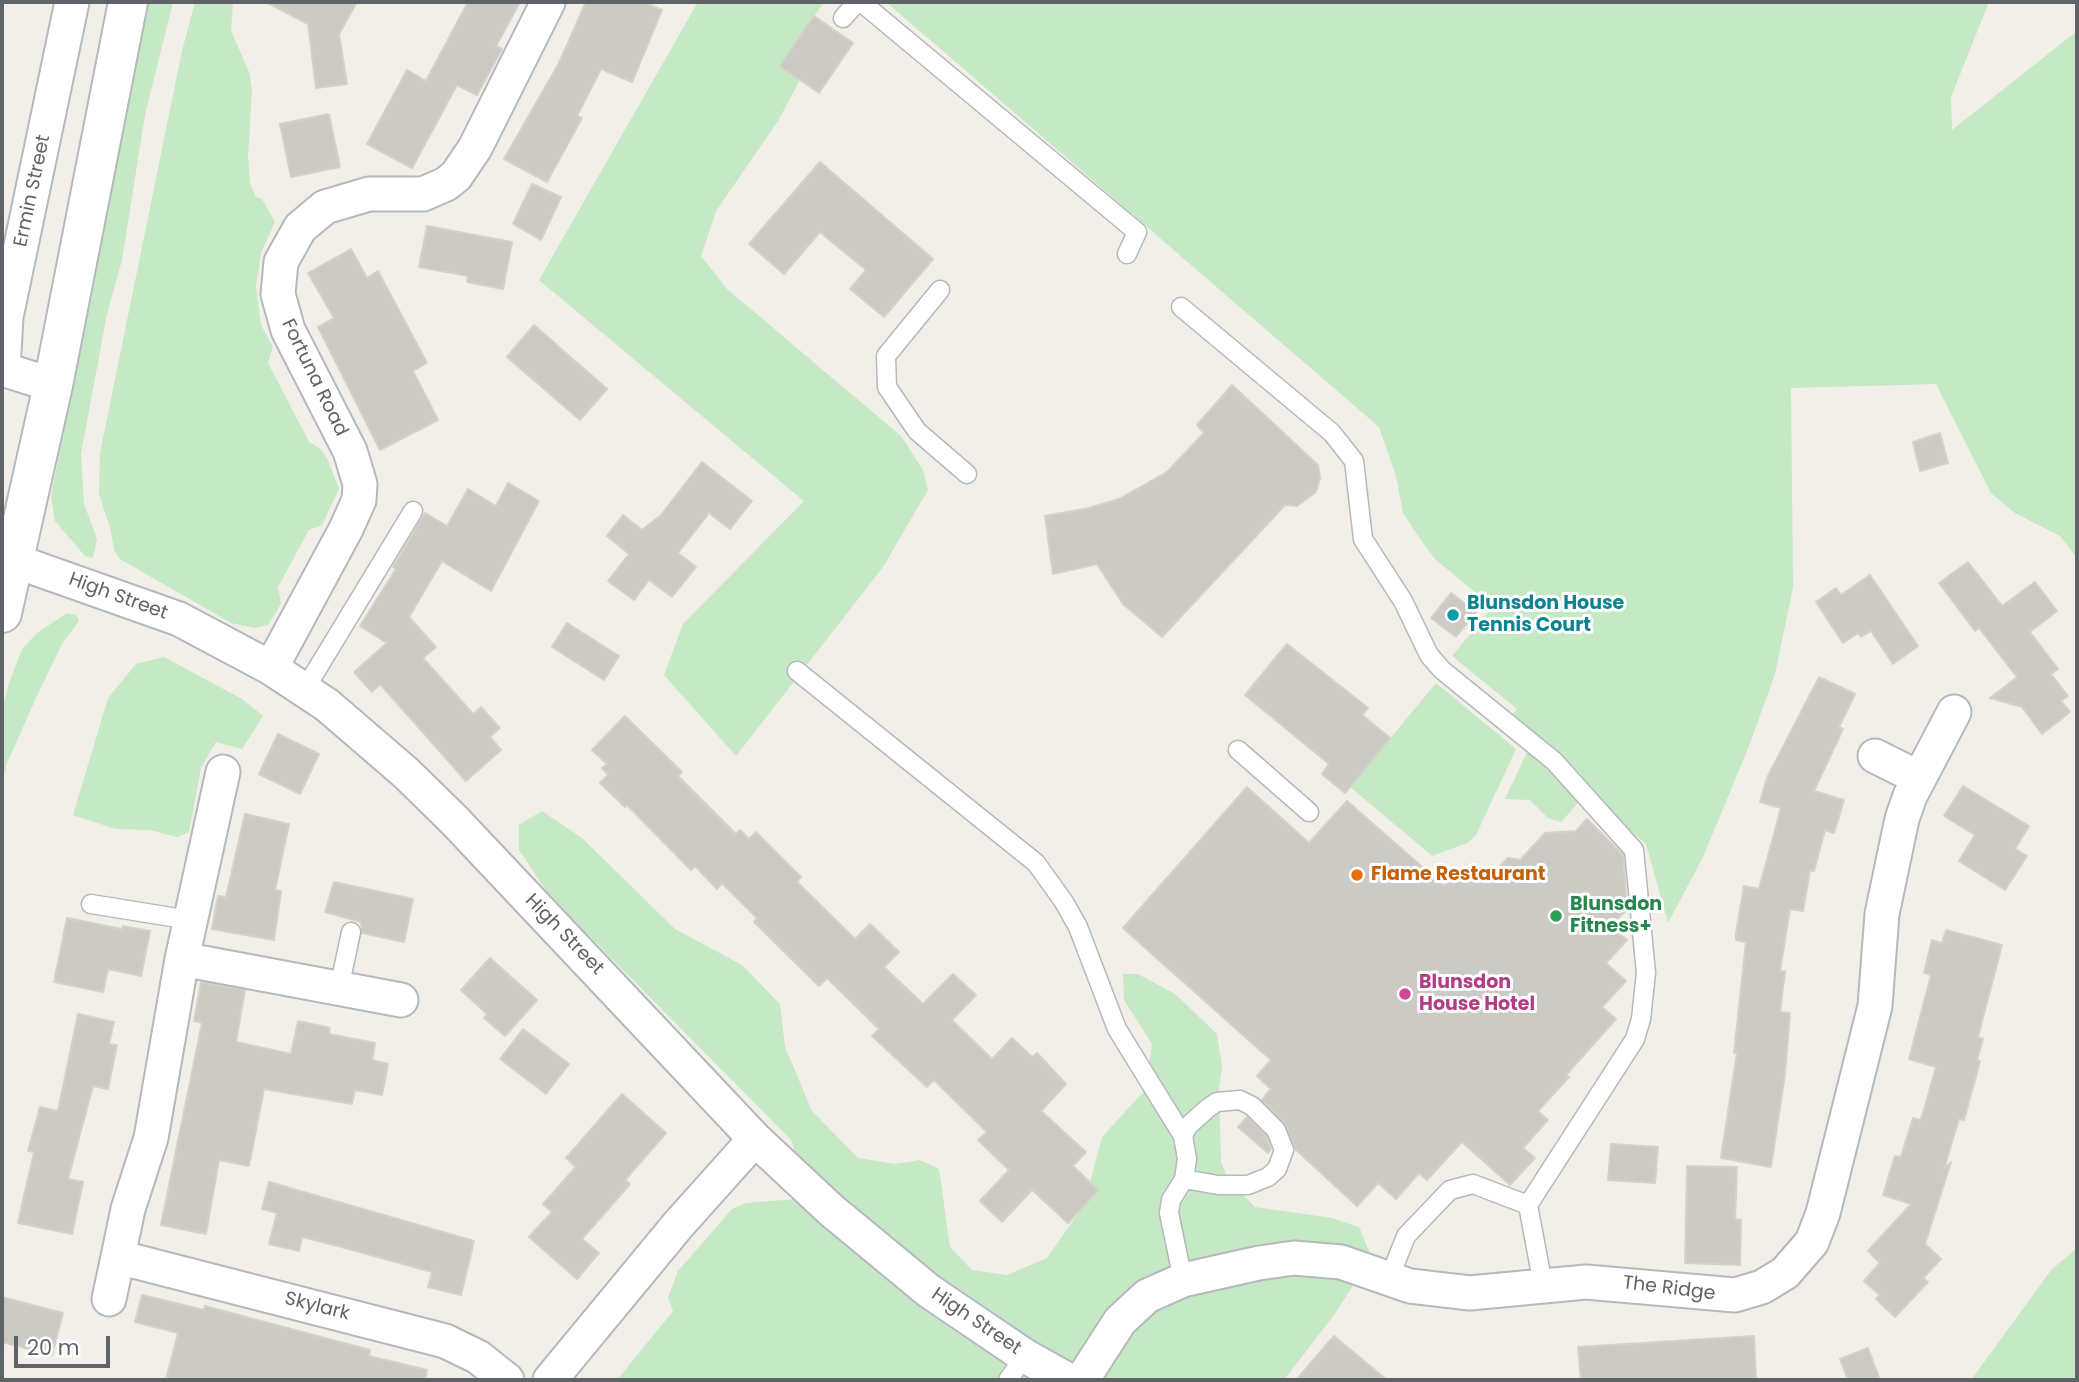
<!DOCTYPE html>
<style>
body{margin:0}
#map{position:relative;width:2079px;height:1382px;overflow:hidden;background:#f1efe8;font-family:Poppins,sans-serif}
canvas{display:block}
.frame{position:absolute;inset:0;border:4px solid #5f6368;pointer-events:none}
.scale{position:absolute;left:14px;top:1336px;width:96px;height:32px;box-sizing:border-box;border:4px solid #5f6368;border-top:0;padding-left:9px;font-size:21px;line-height:24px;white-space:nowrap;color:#5f6368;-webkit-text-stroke:5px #fff;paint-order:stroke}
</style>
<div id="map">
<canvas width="2079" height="1382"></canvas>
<div class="frame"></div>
<div class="scale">20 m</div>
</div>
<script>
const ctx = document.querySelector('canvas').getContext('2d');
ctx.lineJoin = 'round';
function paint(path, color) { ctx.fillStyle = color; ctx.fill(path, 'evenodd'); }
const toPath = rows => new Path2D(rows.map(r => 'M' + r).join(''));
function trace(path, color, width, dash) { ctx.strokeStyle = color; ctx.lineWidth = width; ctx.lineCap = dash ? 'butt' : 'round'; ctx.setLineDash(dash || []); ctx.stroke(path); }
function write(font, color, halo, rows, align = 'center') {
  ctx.font = font + ' Poppins,sans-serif'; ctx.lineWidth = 6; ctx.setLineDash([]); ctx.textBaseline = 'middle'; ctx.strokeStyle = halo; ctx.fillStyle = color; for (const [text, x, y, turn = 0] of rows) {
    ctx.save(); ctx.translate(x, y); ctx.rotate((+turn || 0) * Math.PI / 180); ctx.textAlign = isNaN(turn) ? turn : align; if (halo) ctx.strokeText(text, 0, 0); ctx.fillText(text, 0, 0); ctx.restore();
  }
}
paint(toPath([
 [148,2,173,2,145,115,122,260,107,314,81,453,84,504,97,539,93,558,85,556,55,521,51,496],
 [195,2,233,2,231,31,249,72,252,90,248,156,250,183,256,197,262,199,275,222,261,253,256,287,261,325,273,347,268,363,309,442,322,450,328,460,339,489,322,525,309,530,278,587,281,603,277,611,268,625,255,628,231,623,120,559,114,550,111,531,99,494,100,453,182,51],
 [698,2,824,2,780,65,800,80,778,121,716,211,701,256,727,289,901,436,923,470,928,490,883,567,736,756,664,675,683,624,804,501,539,280],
 [886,2,1989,2,1951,97,1952,130,2077,31,2077,558,2060,536,2015,513,1991,493,1936,384,1791,388,1793,587,1775,674,1749,746,1703,857,1668,923,1646,844,1605,809,1571,767,1511,716,1517,709,1452,656,1493,607,1435,559,1420,539,1403,513,1396,476,1379,427],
 [67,613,76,615,79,621,62,644,36,698,7,763,2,784,2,710,9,683,22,649,37,633],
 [164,657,242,699,263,716,242,749,216,742,201,768,189,832,177,837,150,830,116,829,73,815,108,698,136,664],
 [1436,683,1516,749,1476,835,1467,843,1432,856,1350,787],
 [1528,750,1562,777,1578,803,1561,822,1548,818,1530,800,1505,799],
 [542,811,582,838,675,929,742,965,780,1004,785,1047,812,1111,858,1158,895,1164,920,1160,939,1169,950,1247,972,1270,1007,1275,1047,1258,1084,1205,1102,1137,1146,1089,1152,1044,1124,1000,1123,974,1138,974,1175,994,1217,1034,1222,1066,1219,1088,1221,1161,1228,1179,1255,1207,1332,1218,1359,1227,1370,1253,1361,1272,1337,1311,1284,1380,617,1380,673,1311,668,1298,678,1271,732,1209,746,1203,797,1199,805,1180,791,1140,549,895,519,850,519,825],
 [2077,1248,2077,1380,1971,1380,2052,1269]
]), '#c5e8c5');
const building = toPath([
 [266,2,357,2,339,34,347,84,316,88,308,24,266,2],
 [468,2,520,2,496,46,502,49,477,95,457,85,412,168,367,144,407,70,426,81,468,2],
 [586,2,643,2,662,10,632,82,601,69,577,116,582,118,547,182,504,159,559,63,586,2],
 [814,16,853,43,819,93,780,66,814,16],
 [329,114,340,167,291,177,280,124,329,114],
 [820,162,933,259,884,317,850,289,866,270,820,232,784,274,749,244,820,162],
 [532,184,561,197,541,240,513,224,532,184],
 [427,226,512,242,503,289,467,282,468,276,419,267,427,226],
 [351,249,367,278,378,271,427,363,413,371,438,420,380,450,318,327,334,318,308,273,351,249],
 [534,325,607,389,580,420,507,357,534,325],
 [1232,385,1318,465,1320,478,1316,492,1297,506,1285,505,1162,637,1123,604,1097,564,1053,574,1045,516,1089,508,1119,499,1167,472,1204,433,1197,425,1232,385],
 [1940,433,1948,463,1920,471,1913,442,1940,433],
 [702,462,752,501,730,529,709,513,678,553,696,567,672,597,649,580,634,600,608,581,629,554,607,536,623,515,642,530,661,515,702,462],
 [508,483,539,501,491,591,442,561,409,617,436,647,423,658,473,714,481,707,500,728,490,737,501,750,466,781,380,684,372,692,354,672,387,643,360,626,396,569,393,567,425,513,447,526,468,489,496,506,508,483],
 [1968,562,2002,606,2035,582,2057,611,2030,632,2058,669,2051,674,2068,696,2061,701,2070,712,2042,734,2022,707,1990,698,2017,677,1979,628,1975,631,1939,583,1968,562],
 [1870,575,1918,646,1893,664,1871,631,1861,637,1858,633,1843,643,1816,602,1836,588,1841,595,1870,575],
 [1451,593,1476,612,1456,637,1431,618,1451,593],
 [567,623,619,656,604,680,552,647,567,623],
 [1287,644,1368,708,1362,715,1390,738,1345,793,1322,774,1329,764,1245,695,1287,644],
 [1819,677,1855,694,1839,727,1843,729,1814,791,1844,800,1834,833,1825,830,1814,871,1810,870,1803,911,1790,909,1780,971,1785,971,1780,1012,1790,1013,1785,1074,1771,1167,1721,1158,1737,1053,1734,1053,1746,942,1736,940,1736,933,1744,886,1759,889,1781,808,1760,802,1767,778,1819,677],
 [625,716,682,772,678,776,736,834,740,830,749,839,756,832,801,877,797,882,855,939,870,924,899,952,884,967,923,1004,953,974,976,995,952,1020,992,1059,1012,1038,1032,1057,1037,1053,1066,1084,1041,1111,1086,1152,1073,1166,1098,1190,1068,1223,1032,1190,1002,1222,980,1201,1009,1170,978,1140,987,1132,934,1080,927,1087,872,1036,879,1029,827,978,819,986,754,922,757,918,722,883,717,889,695,866,691,870,627,805,625,807,600,783,608,775,602,768,607,764,592,750,625,716],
 [278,734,319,754,300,794,259,774,278,734],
 [1963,786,2029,826,2015,849,2027,856,2005,890,1959,861,1975,835,1944,816,1963,786],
 [1247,787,1309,843,1347,801,1444,886,1455,873,1497,869,1508,858,1520,860,1545,833,1576,831,1587,819,1623,855,1627,909,1611,926,1627,940,1606,963,1626,981,1602,1007,1616,1019,1566,1075,1569,1077,1538,1111,1548,1120,1523,1148,1535,1158,1510,1185,1462,1142,1427,1180,1419,1173,1396,1199,1378,1183,1357,1206,1295,1149,1284,1122,1262,1100,1271,1089,1257,1076,1271,1060,1123,928,1247,787],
 [245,814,289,824,275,890,281,891,274,940,212,929,218,896,226,897,245,814],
 [334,882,413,899,404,942,362,933,361,922,325,912,334,882],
 [67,918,122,929,123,926,150,931,141,976,108,969,103,992,54,982,67,918],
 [1946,930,2002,945,1978,1037,1983,1039,1977,1060,1980,1061,1964,1120,1959,1119,1944,1169,1951,1162,1925,1244,1941,1259,1923,1278,1928,1282,1895,1317,1876,1299,1880,1295,1864,1281,1880,1263,1868,1251,1911,1204,1883,1195,1895,1156,1901,1157,1913,1118,1921,1120,1936,1067,1909,1059,1931,975,1924,973,1932,940,1942,943,1946,930],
 [490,958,537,1000,505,1036,484,1018,487,1014,461,990,490,958],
 [201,982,245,990,236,1042,291,1054,298,1021,330,1028,329,1034,375,1043,372,1060,388,1064,382,1095,355,1090,352,1104,264,1089,249,1166,219,1160,206,1234,161,1225,202,1023,194,1021,201,982],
 [78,1014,114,1022,109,1044,117,1045,108,1089,93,1086,68,1179,83,1182,72,1234,18,1223,34,1152,28,1151,40,1107,58,1111,78,1014],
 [523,1029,569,1064,546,1094,500,1059,523,1029],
 [622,1094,666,1133,625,1180,630,1184,582,1239,599,1253,577,1279,529,1237,552,1212,543,1204,576,1167,566,1158,622,1094],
 [1247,1117,1266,1136,1271,1149,1268,1153,1238,1127,1247,1117],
 [1611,1144,1658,1147,1655,1183,1608,1180,1611,1144],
 [1687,1166,1737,1167,1735,1219,1741,1220,1740,1265,1685,1263,1687,1166],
 [269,1182,474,1241,461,1295,428,1287,432,1272,338,1246,302,1237,299,1251,269,1244,277,1213,262,1209,269,1182],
 [142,1295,204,1310,205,1306,370,1350,369,1356,427,1370,425,1380,166,1380,178,1333,135,1322,142,1295],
 [2,1297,63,1313,52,1355,2,1342,2,1297],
 [1334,1336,1387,1380,1296,1380,1334,1336],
 [1754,1336,1756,1380,1581,1380,1578,1347,1754,1336],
 [1868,1348,1880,1380,1848,1380,1840,1359,1868,1348]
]);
paint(building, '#cccac5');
trace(building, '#d6d1c6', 2);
const service = toPath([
 [861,2,1137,232,1127,254],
 [843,18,857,2],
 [940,290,886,356,887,387,917,431,967,474],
 [1181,307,1332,433,1354,461,1363,539,1403,601,1429,655,1442,670,1554,761,1634,850,1646,973,1641,1019,1635,1039,1528,1205,1543,1285],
 [797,671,1036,863,1064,902,1078,927,1117,1029,1183,1136,1187,1159,1184,1179,1171,1200,1169,1213,1183,1280],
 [305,689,413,511],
 [1238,750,1309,812],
 [91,904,190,920],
 [339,989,351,932],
 [1183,1136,1188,1126,1208,1108,1217,1102,1240,1100,1252,1106,1276,1130,1284,1150,1277,1169,1268,1177,1248,1185,1218,1185,1184,1179],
 [1389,1279,1406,1236,1450,1190,1473,1184,1528,1205],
 [1008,1380,1025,1356]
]);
const minor = toPath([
 [2,369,53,385],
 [3,369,6,317,72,2],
 [15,561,179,619,271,668,327,705,406,773,455,821,755,1139,831,1210,929,1291,1025,1356,1068,1380],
 [271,668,346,529,359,500,360,484,350,451,288,330,278,294,281,262,300,228,325,207,369,194,423,194,446,184,456,176,475,148,548,2],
 [1875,756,1919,778],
 [223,772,182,959,151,1138,128,1209,118,1257,445,1341,478,1357,507,1380],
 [182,959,401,1000],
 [109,1299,118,1257],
 [550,1380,678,1225,755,1139],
 [1082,1380,1120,1321,1147,1296,1183,1280,1259,1263,1294,1258,1341,1262,1410,1286,1470,1293,1586,1282,1735,1295,1762,1287,1785,1273,1812,1242,1823,1213,1875,1006,1882,914,1902,819,1910,796,1954,712]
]);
const tertiary = toPath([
 [2,613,53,385,128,2]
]);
trace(service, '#b5b8bc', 21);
trace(minor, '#b5b8bc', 37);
trace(tertiary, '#b5b8bc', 42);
trace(service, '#fff', 18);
trace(minor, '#fff', 33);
trace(tertiary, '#fff', 38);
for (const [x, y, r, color] of [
 [1453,615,7,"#0f9aa8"],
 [1357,875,7,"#e8710a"],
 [1556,916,7,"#2e9e5b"],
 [1405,994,7,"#d1479c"]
]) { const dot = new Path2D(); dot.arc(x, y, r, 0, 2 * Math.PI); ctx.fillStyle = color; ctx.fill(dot); trace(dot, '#fff', 2.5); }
write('19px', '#5f6368', '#fff', [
 ["Ermin Street",33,191,-78],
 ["Fortuna Road",314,378,64],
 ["High Street",118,597,20],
 ["High Street",564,935,46],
 ["The Ridge",1669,1289,7],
 ["Skylark",317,1307,14],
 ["High Street",976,1322,34]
]);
write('bold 19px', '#0d838f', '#fff', [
 ["Blunsdon House",1467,604],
 ["Tennis Court",1467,626]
], 'left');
write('bold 19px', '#c56008', '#fff', [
 ["Flame Restaurant",1371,875]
], 'left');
write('bold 19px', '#27864d', '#fff', [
 ["Blunsdon",1570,905],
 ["Fitness+",1570,927]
], 'left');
write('bold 19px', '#b23c85', '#fff', [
 ["Blunsdon",1419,983],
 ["House Hotel",1419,1005]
], 'left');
</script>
